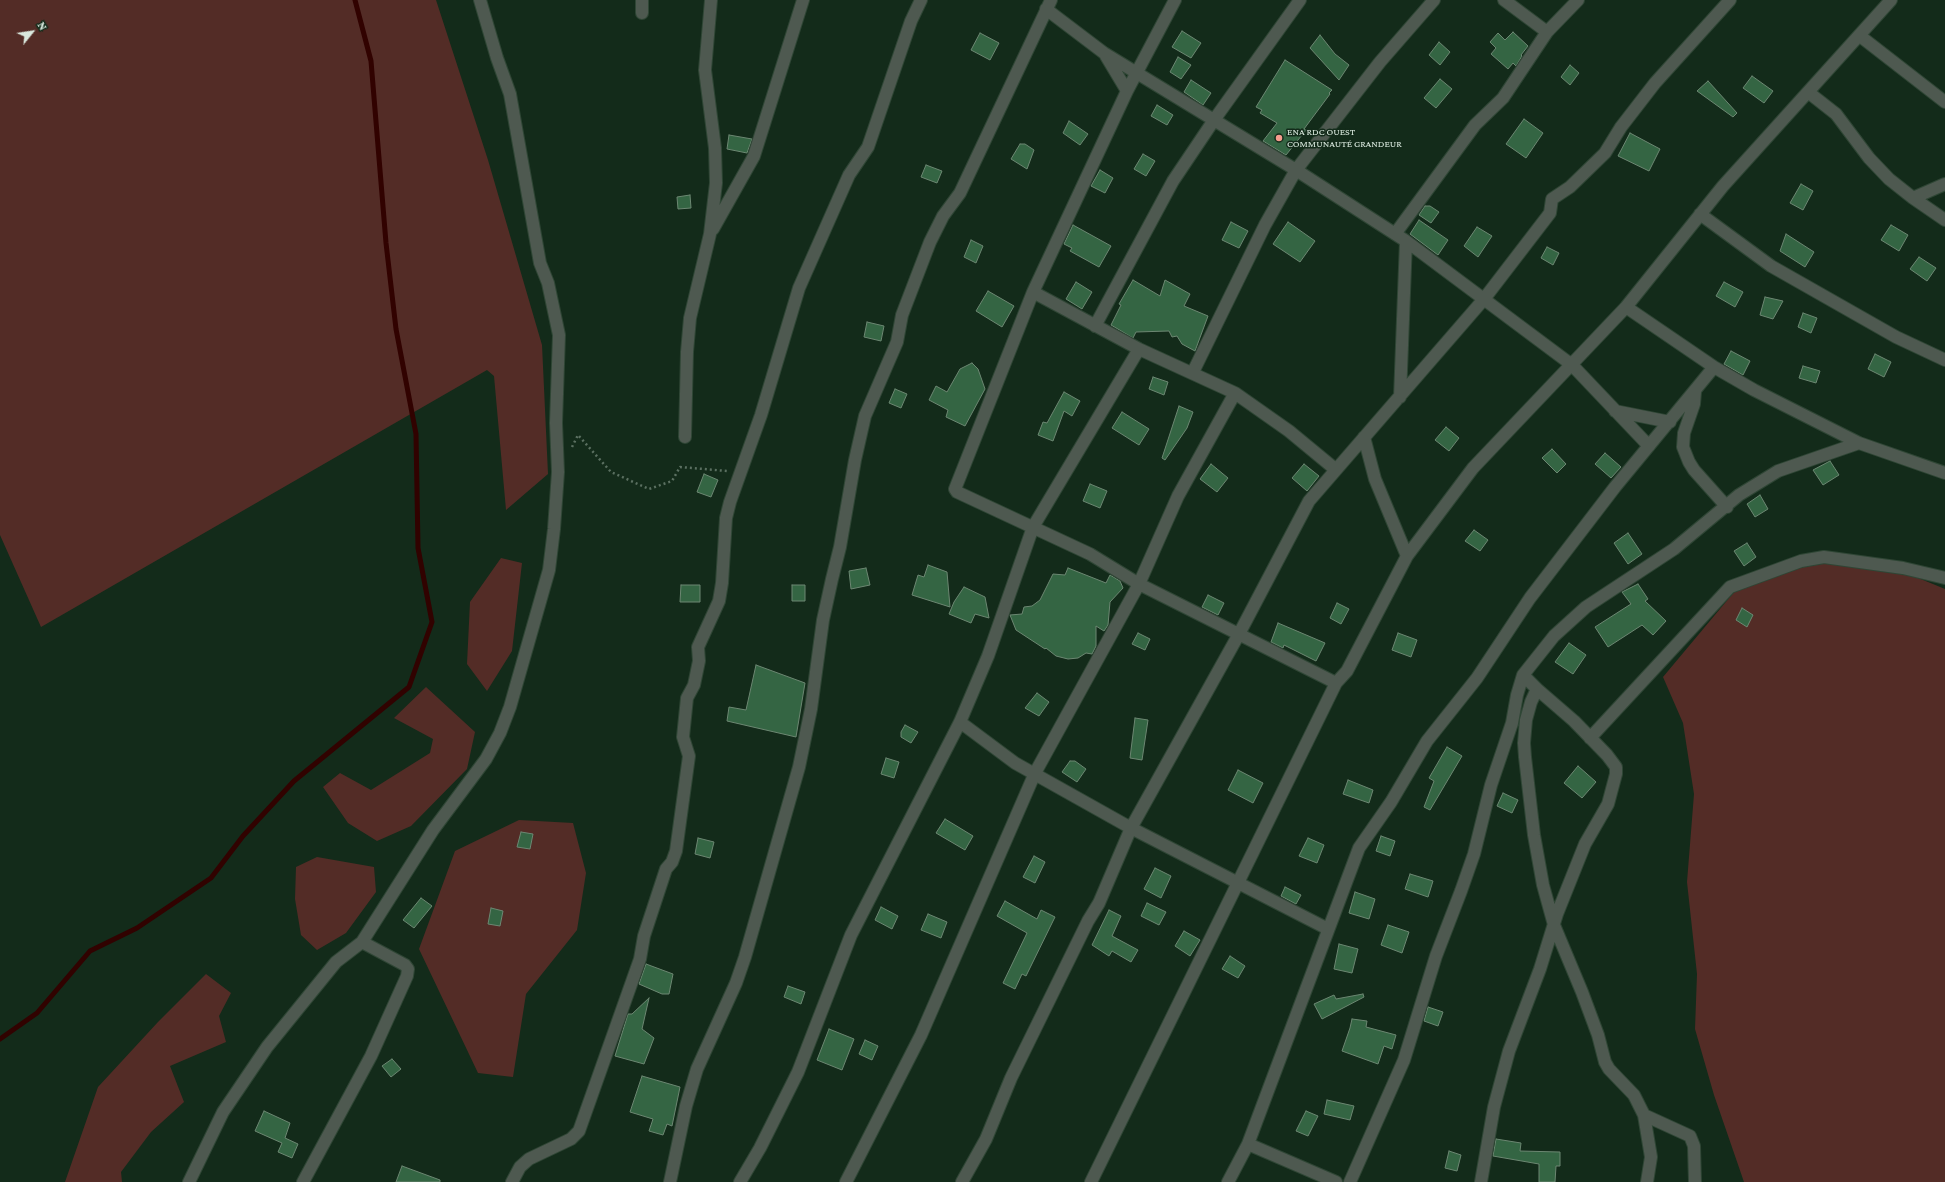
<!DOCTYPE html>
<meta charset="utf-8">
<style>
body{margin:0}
#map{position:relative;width:1945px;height:1182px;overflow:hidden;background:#132b1a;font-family:"Crimson Pro",serif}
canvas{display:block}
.north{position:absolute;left:12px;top:12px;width:40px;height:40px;-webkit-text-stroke:3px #132b1a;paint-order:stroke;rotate:60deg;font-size:11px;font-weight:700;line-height:16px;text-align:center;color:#dae9de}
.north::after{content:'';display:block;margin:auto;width:14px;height:18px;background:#dae9de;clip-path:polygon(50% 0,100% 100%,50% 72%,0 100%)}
</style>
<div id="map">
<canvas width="1945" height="1182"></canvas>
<div class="north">N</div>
</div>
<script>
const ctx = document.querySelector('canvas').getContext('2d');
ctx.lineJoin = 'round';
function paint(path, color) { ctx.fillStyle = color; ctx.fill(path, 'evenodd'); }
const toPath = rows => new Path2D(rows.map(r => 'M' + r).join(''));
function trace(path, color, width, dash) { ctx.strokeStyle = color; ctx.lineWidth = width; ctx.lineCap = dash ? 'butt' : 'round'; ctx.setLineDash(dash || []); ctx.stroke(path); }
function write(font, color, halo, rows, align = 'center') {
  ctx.font = font + ' "Crimson Pro",serif'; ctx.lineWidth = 3; ctx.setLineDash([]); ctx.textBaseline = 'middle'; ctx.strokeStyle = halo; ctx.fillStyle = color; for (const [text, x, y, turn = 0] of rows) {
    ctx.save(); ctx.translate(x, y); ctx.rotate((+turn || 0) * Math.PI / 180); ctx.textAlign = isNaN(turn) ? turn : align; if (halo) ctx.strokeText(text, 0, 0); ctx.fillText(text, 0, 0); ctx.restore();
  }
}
paint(toPath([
 [0,0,436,0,488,160,542,345,548,474,506,510,494,376,487,370,41,627,0,535],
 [1844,556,1894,568,1945,589,1945,1182,1744,1182,1714,1095,1695,1029,1697,974,1687,882,1694,794,1683,723,1663,677,1740,585,1781,569],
 [501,558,522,563,512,651,487,691,467,664,470,602],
 [426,687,475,732,467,769,411,826,377,841,348,823,323,787,340,773,371,790,430,753,433,739,394,718],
 [519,820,573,823,586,873,577,930,526,994,513,1077,478,1073,419,949,455,851],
 [317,857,374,867,376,892,346,933,317,950,301,935,295,899,296,867],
 [206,974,231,993,219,1016,226,1042,170,1066,184,1102,151,1132,121,1172,122,1182,65,1182,98,1087,158,1022]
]), '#532c26');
trace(toPath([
 [0,1039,37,1013,90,951,137,928,211,878,243,836,294,781,409,687,432,622,418,548,416,434,396,329,386,243,371,61,355,0]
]), '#310200', 5);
const building = toPath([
 [1182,31,1201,43,1191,58,1172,47,1182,31],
 [1513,32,1528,46,1521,55,1522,56,1516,66,1513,63,1508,69,1491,54,1496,48,1490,42,1498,33,1505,40,1513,32],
 [980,33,999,43,990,60,971,50,980,33],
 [1320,35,1335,54,1349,65,1339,80,1310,48,1320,35],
 [1439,42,1450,52,1440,65,1429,55,1439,42],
 [1178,57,1191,65,1181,79,1170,72,1178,57],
 [1285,60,1332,90,1329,93,1330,94,1304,129,1306,130,1286,155,1263,141,1277,123,1260,113,1262,110,1256,107,1285,60],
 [1570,65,1579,73,1570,85,1561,77,1570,65],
 [1752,76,1773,91,1764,103,1743,88,1752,76],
 [1440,79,1452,89,1436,108,1424,98,1440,79],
 [1191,80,1211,93,1203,105,1184,92,1191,80],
 [1708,81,1737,113,1733,117,1697,91,1708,81],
 [1157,105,1173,115,1167,125,1151,116,1157,105],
 [1524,119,1543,133,1526,158,1506,144,1524,119],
 [1069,121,1088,134,1080,145,1063,133,1069,121],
 [1630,133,1660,149,1649,171,1618,156,1630,133],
 [729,135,752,139,747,153,727,149,729,135],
 [1020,144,1025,144,1034,150,1027,169,1011,159,1020,144],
 [1143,154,1155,161,1146,176,1134,169,1143,154],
 [926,165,942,171,937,183,921,177,926,165],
 [1100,170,1113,178,1105,193,1091,186,1100,170],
 [1801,184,1813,191,1803,210,1790,203,1801,184],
 [690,195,691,208,678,209,677,197,690,195],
 [1425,206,1430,206,1439,212,1431,223,1419,215,1425,206],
 [1419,220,1448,240,1438,255,1410,234,1419,220],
 [1231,222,1248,231,1239,248,1222,240,1231,222],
 [1288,222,1315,241,1300,262,1273,244,1288,222],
 [1073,225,1111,246,1099,267,1070,251,1072,248,1064,244,1073,225],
 [1891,225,1908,235,1899,251,1881,240,1891,225],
 [1477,227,1492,236,1478,257,1464,246,1477,227],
 [1786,234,1814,252,1805,267,1780,251,1786,234],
 [971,240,983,246,976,263,964,257,971,240],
 [1547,247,1559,253,1553,265,1541,258,1547,247],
 [1919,257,1936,268,1927,281,1910,269,1919,257],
 [1133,280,1160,296,1165,280,1190,294,1184,306,1208,316,1195,351,1182,344,1177,336,1172,337,1169,331,1136,332,1133,338,1111,325,1121,305,1119,304,1133,280],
 [1076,282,1092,292,1082,309,1066,299,1076,282],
 [1724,282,1743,292,1735,307,1716,296,1724,282],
 [988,291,1014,306,1002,327,976,311,988,291],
 [1765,297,1783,301,1773,319,1760,315,1765,297],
 [1803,313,1817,318,1811,333,1798,327,1803,313],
 [867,322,884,326,881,341,864,337,867,322],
 [1731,351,1750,361,1743,375,1724,364,1731,351],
 [1875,354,1891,362,1884,377,1868,369,1875,354],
 [972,363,978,369,985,389,965,426,946,417,948,410,929,400,936,386,947,392,960,369,972,363],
 [1803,366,1820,371,1816,383,1799,378,1803,366],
 [1153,377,1168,382,1164,395,1149,389,1153,377],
 [895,389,907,394,901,408,889,403,895,389],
 [1064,392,1080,401,1072,416,1064,411,1053,441,1038,435,1043,422,1047,423,1064,392],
 [1179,406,1193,412,1187,428,1165,460,1162,458,1179,406],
 [1122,412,1149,429,1139,445,1112,428,1122,412],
 [1446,427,1459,438,1449,451,1435,440,1446,427],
 [1552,449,1566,464,1557,473,1542,458,1552,449],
 [1605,453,1621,467,1611,478,1595,464,1605,453],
 [1830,461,1839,475,1823,485,1813,470,1830,461],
 [1211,464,1228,478,1217,492,1200,479,1211,464],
 [1304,464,1319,476,1307,491,1292,478,1304,464],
 [704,474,718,480,711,497,697,492,704,474],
 [1090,484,1107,491,1100,508,1083,501,1090,484],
 [1760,495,1768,509,1755,517,1747,504,1760,495],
 [1474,530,1488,540,1480,551,1465,541,1474,530],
 [1628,533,1642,554,1628,564,1614,543,1628,533],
 [1747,543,1756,557,1744,566,1734,551,1747,543],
 [928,565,947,572,950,607,912,595,918,575,924,577,928,565],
 [866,568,870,585,851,589,849,571,866,568],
 [1068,568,1106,583,1110,575,1120,581,1123,588,1110,602,1108,625,1104,631,1096,626,1096,646,1092,654,1086,653,1078,658,1068,659,1056,656,1046,648,1045,649,1016,630,1010,615,1022,614,1024,607,1032,606,1040,600,1053,574,1065,575,1068,568],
 [1638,584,1648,599,1645,601,1666,621,1653,635,1642,625,1608,647,1595,627,1631,604,1622,592,1638,584],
 [681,585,700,585,700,602,680,602,681,585],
 [792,585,805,585,805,601,792,601,792,585],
 [964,587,985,597,989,618,975,614,971,623,949,614,954,602,964,587],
 [1208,595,1224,603,1218,615,1202,607,1208,595],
 [1337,603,1349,609,1341,624,1330,618,1337,603],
 [1742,608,1753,615,1747,627,1736,620,1742,608],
 [1278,623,1325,643,1316,661,1284,645,1283,648,1271,642,1278,623],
 [1138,633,1150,639,1145,650,1132,644,1138,633],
 [1398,633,1417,640,1411,657,1392,650,1398,633],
 [1569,643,1586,655,1573,674,1555,662,1569,643],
 [756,665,805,683,796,737,727,721,729,707,746,710,756,665],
 [1037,693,1049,702,1039,716,1025,708,1037,693],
 [1135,718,1148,720,1142,760,1130,758,1135,718],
 [905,725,918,732,911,743,901,737,901,732,905,725],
 [1447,747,1462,756,1430,810,1424,807,1434,781,1429,778,1447,747],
 [886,758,899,762,894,778,881,774,886,758],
 [1070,761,1075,761,1086,769,1077,782,1062,772,1070,761],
 [1578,766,1596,782,1582,798,1564,783,1578,766],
 [1238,770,1263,783,1253,803,1228,790,1238,770],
 [1348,780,1373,790,1369,803,1343,794,1348,780],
 [1503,793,1518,800,1512,813,1497,806,1503,793],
 [945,819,973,836,965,850,936,833,945,819],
 [521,832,533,834,530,849,517,847,521,832],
 [1381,836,1395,841,1390,856,1376,851,1381,836],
 [698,838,714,842,710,858,695,854,698,838],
 [1308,838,1324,845,1317,863,1299,856,1308,838],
 [1034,856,1045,862,1035,883,1023,877,1034,856],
 [1155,868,1171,876,1161,898,1144,889,1155,868],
 [1410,874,1433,881,1428,897,1405,889,1410,874],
 [1285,887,1301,895,1296,904,1281,896,1285,887],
 [1355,892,1375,899,1369,919,1349,913,1355,892],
 [421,898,432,906,414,928,403,920,421,898],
 [1005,901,1037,919,1041,910,1055,917,1026,976,1022,974,1015,989,1003,983,1027,933,997,916,1005,901],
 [1147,903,1166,912,1159,925,1141,916,1147,903],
 [881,907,898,916,892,929,875,920,881,907],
 [491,908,503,911,500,926,488,924,491,908],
 [1109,910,1121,916,1112,936,1138,950,1131,962,1112,951,1109,956,1092,945,1109,910],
 [928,914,947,922,941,938,921,930,928,914],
 [1388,925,1409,932,1402,953,1381,945,1388,925],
 [1184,931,1200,940,1190,956,1175,946,1184,931],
 [1339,944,1358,949,1352,973,1334,969,1339,944],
 [1230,956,1245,966,1238,978,1222,969,1230,956],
 [646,964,673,974,669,994,662,994,639,984,646,964],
 [788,986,805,992,801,1004,784,997,788,986],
 [1363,994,1364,997,1322,1019,1314,1004,1334,995,1336,999,1363,994],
 [649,998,642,1029,654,1038,644,1064,615,1056,628,1014,632,1014,649,998],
 [1428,1007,1443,1012,1438,1026,1424,1021,1428,1007],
 [1352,1019,1367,1021,1366,1027,1396,1035,1392,1049,1384,1046,1378,1064,1342,1051,1350,1028,1352,1019],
 [829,1029,854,1039,842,1070,817,1060,829,1029],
 [865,1040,878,1046,872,1060,859,1054,865,1040],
 [392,1059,401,1069,391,1077,382,1066,392,1059],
 [642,1076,680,1087,672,1126,667,1124,663,1135,649,1131,653,1119,630,1112,642,1076],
 [1327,1100,1354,1106,1350,1120,1324,1114,1327,1100],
 [264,1111,290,1123,285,1138,298,1144,292,1158,278,1152,282,1143,255,1131,264,1111],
 [1306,1111,1318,1116,1308,1136,1296,1131,1306,1111],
 [1496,1139,1521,1143,1520,1151,1560,1152,1560,1166,1556,1166,1555,1182,1539,1182,1539,1164,1493,1156,1496,1139],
 [1449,1151,1461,1155,1457,1171,1445,1168,1449,1151],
 [402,1166,440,1180,440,1182,396,1182,402,1166]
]);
paint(building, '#346543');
trace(building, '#6c8772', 1);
const minor = toPath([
 [1175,0,1127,91,1033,292,955,489,957,492,1090,554,1139,584,1336,683],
 [1504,0,1547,32],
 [1046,9,1104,53,1296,170,1406,241,1572,365,1649,446],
 [642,13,642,0],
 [1860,36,1945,102],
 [1106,56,1127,91],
 [1808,92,1836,114,1869,158,1889,179,1913,198,1945,220],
 [1913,198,1945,184],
 [1700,214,1771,266,1896,337,1945,360],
 [713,229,754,156,803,0],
 [1395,234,1475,125,1503,98,1547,32,1578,0],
 [1033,292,1139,349,1235,393,1289,431,1335,469],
 [1626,307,1714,367,1754,390,1859,443,1945,473],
 [1095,326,1173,181,1214,120,1300,0],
 [1193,372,1265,225,1296,170,1380,62,1434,0],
 [1695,392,1694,404,1684,433,1683,447,1689,462,1694,470,1727,507],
 [1400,397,1406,241],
 [1615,411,1670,422],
 [685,437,687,352,690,318,710,234,716,183,715,148,705,70,711,0],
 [1364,437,1375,479,1407,556],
 [1523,675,1537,689,1531,702,1526,720,1524,743,1525,757,1534,835,1543,885,1554,925,1582,992,1598,1035,1605,1062,1609,1069,1634,1095,1644,1115,1690,1136,1694,1146,1695,1182],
 [960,722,1015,763,1131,828,1328,929],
 [1590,738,1730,587,1801,561,1824,557,1903,568,1945,578],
 [1644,1115,1651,1157,1647,1182],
 [1248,1144,1336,1182],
 [189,1182,223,1112,267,1047,336,962,362,942,433,830,486,759,500,733,510,707,549,570,554,529,558,472,556,423,559,335,548,283,540,263,510,94,497,58,480,0],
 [303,1182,371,1056,407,976,408,969,405,965,362,942],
 [512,1182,520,1167,529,1159,571,1139,579,1131,640,959,644,936,666,869,672,862,676,851,689,756,683,737,687,698,694,685,699,661,698,647,719,601,722,583,726,518,730,502,761,415,799,288,849,175,868,147,911,21,921,0],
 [670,1182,686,1106,697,1069,736,983,745,957,799,767,811,709,823,620,832,579,840,547,855,460,865,416,897,342,902,315,930,242,943,216,960,193,1051,0],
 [740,1182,760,1148,798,1072,851,935,960,722,988,656,1033,527,1139,349],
 [846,1182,921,1035,1035,773,1139,584,1178,496,1235,393],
 [962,1182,986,1139,1011,1078,1088,921,1099,903,1131,828,1239,634,1309,501,1484,299,1550,213,1552,199,1570,187,1605,153,1621,127,1655,83,1730,0],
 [1091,1182,1336,683,1347,671,1407,556,1473,468,1626,307,1723,186,1891,0],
 [1228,1182,1248,1144,1359,848,1391,802,1427,741,1477,678,1530,598,1615,487,1714,367],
 [1350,1182,1404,1060,1436,956,1461,891,1474,854,1491,785,1512,723,1517,695,1523,675,1554,636,1586,607,1674,549,1739,495,1778,471,1859,443],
 [1481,1182,1494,1107,1509,1051,1540,969,1557,914,1585,844,1608,804,1616,774,1616,767,1607,755,1574,721,1537,689]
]);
trace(minor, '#2f4635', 14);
trace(toPath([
 [572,447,578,435,611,472,649,489,672,481,680,467,727,471]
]), '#5b7061', 2.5, [2, 3]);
trace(minor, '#4e5950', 12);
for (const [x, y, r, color] of [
 [1279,138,4,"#f59d8e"]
]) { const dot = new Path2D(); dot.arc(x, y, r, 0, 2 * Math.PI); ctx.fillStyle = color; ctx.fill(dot); trace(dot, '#132b1a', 1.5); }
write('10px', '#dae9de', '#132b1a', [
 ["ENA RDC OUEST",1287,132],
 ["COMMUNAUTÉ GRANDEUR",1287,144]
], 'left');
</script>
